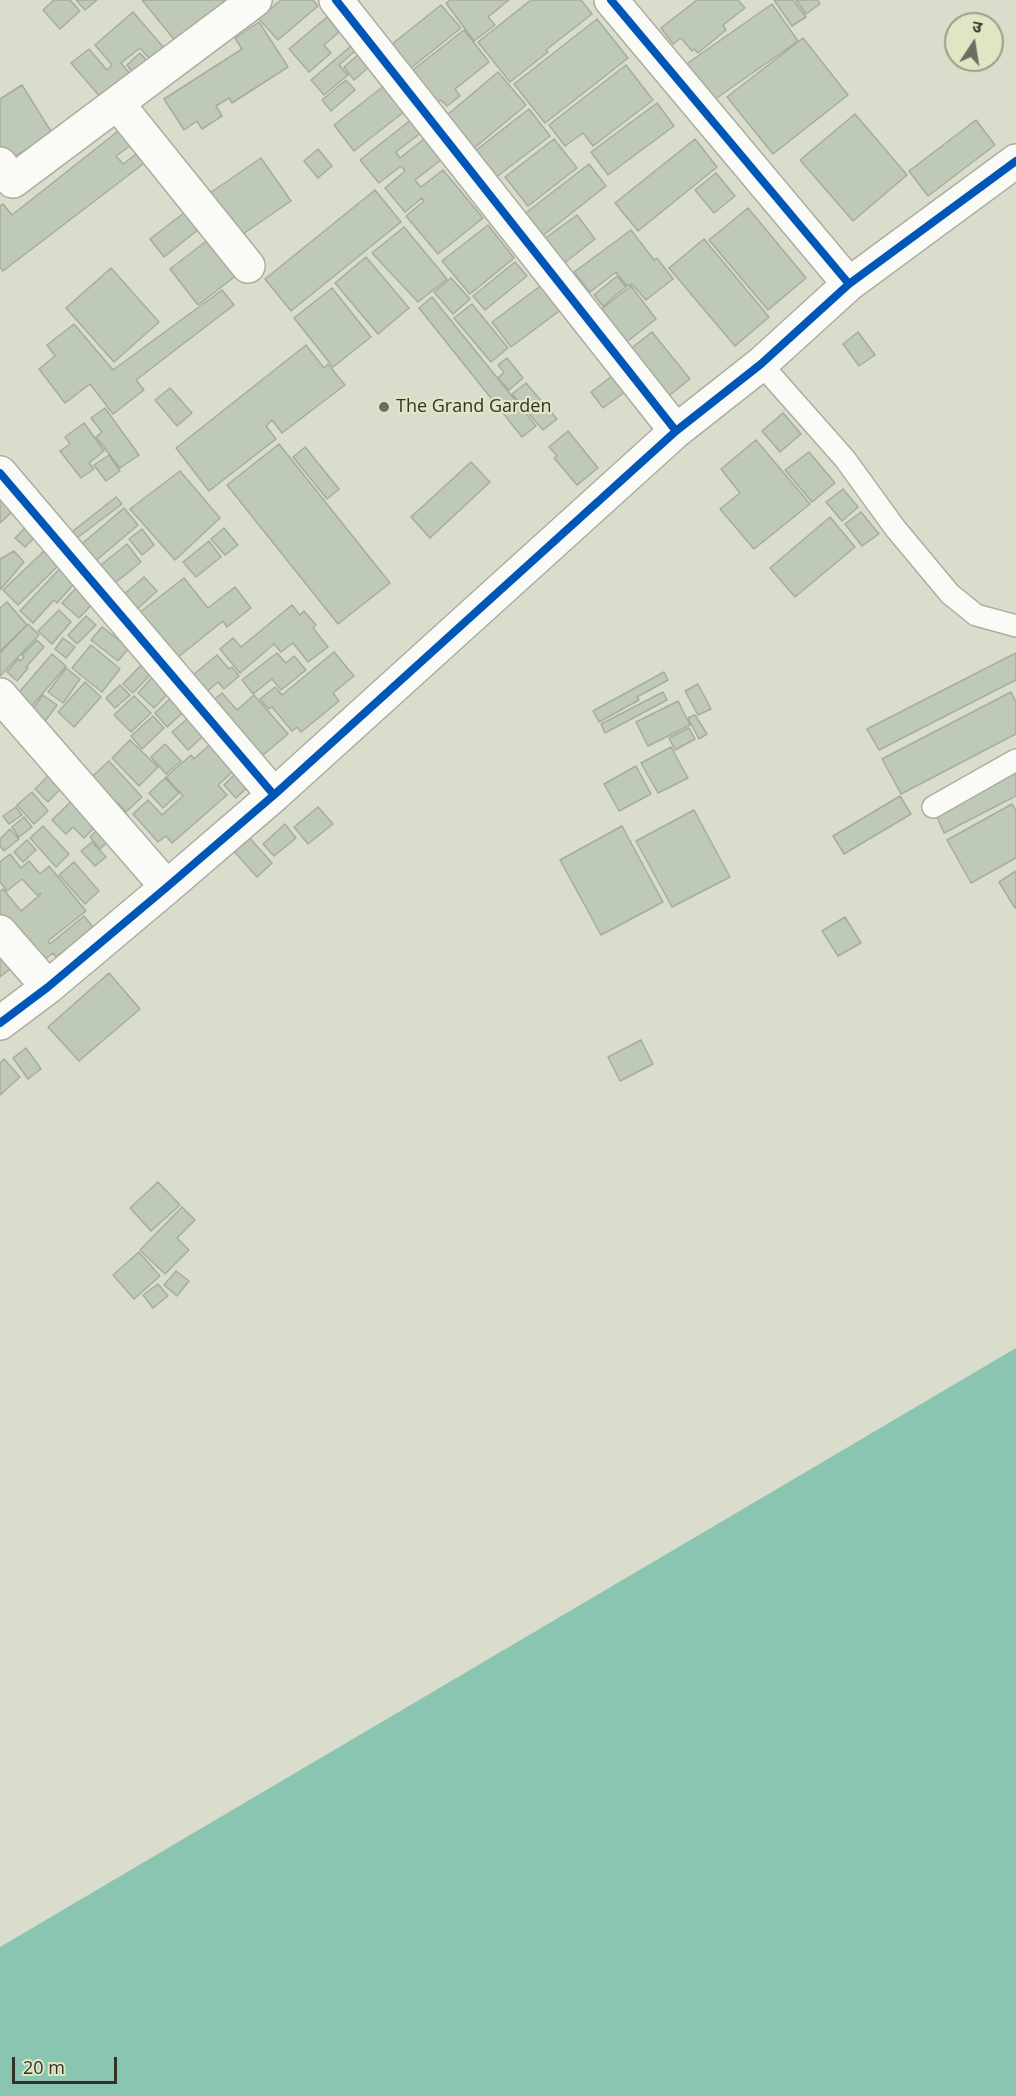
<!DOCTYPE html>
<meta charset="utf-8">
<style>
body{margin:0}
#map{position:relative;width:1016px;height:2096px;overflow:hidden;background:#dbddcc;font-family:"Open Sans","Noto Sans Devanagari",sans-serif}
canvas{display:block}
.north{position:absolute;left:944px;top:12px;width:60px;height:60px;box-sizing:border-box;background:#e0e5c4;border:2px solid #9a9e85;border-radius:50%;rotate:12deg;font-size:16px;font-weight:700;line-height:24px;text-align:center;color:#313327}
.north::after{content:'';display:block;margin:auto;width:21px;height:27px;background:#6c6e61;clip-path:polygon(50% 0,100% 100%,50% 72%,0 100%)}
.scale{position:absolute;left:12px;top:2057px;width:105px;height:27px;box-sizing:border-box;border:3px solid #313327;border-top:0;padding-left:8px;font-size:18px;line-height:21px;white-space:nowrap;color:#313327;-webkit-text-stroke:4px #e0e5c4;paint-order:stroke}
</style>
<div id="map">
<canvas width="1016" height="2096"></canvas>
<div class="north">उ</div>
<div class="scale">20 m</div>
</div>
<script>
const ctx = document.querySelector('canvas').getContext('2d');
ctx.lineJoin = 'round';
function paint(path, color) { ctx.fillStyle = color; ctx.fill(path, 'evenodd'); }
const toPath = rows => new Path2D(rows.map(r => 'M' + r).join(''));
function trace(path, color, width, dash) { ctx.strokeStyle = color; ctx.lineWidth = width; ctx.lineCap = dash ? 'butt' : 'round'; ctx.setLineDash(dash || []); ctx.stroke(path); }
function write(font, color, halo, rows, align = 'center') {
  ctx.font = font + ' "Open Sans",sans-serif'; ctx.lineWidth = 4.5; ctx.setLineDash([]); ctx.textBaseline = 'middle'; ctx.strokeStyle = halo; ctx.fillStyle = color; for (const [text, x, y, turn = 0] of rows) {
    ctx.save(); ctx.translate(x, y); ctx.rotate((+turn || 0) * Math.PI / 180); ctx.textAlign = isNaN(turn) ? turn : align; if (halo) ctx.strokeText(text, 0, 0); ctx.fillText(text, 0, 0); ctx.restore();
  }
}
paint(toPath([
 [1016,1348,1016,2096,0,2096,0,1947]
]), '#8ac5b2');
const building = toPath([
 [54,0,70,0,80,11,60,29,43,10,54,0],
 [76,0,97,0,85,10,76,0],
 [142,0,230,0,177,43,142,0],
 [281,0,313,0,318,6,278,40,259,19,281,0],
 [450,0,509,0,488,17,495,25,474,41,446,3,450,0],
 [531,0,581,0,592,14,546,50,548,52,510,82,478,42,531,0],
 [697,0,738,0,745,8,723,25,726,30,698,53,694,49,692,51,681,38,673,44,661,28,697,0],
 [774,0,793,0,806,17,792,26,774,0],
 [796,0,818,0,820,4,806,14,796,0],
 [772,4,798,41,711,102,685,65,772,4],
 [441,5,461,28,411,68,392,44,441,5],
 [133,12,164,48,150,59,140,48,121,63,130,74,102,99,71,63,89,49,107,70,112,65,95,45,133,12],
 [327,17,339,32,324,45,331,53,309,72,289,49,327,17],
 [597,19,628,58,545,123,514,84,597,19],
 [259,22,288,67,232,103,229,98,216,106,222,116,202,129,197,121,184,130,164,99,242,49,235,38,259,22],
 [464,30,489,62,455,89,460,96,447,106,441,100,434,105,409,73,464,30],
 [803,38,848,95,773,154,727,97,803,38],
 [351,46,355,51,339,65,348,75,324,95,311,80,351,46],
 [140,53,147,61,133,73,127,65,140,53],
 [359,54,369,67,354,80,344,67,359,54],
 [626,65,653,100,593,146,583,133,565,146,549,125,626,65],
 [498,72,526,105,473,149,446,116,498,72],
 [346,80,355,90,331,111,322,100,346,80],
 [22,85,52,133,8,161,0,150,0,99,22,85],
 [385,85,405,111,354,151,334,125,385,85],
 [657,103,674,126,608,175,591,152,657,103],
 [529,109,550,136,495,178,475,151,529,109],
 [855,114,907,175,853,221,800,160,855,114],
 [412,119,422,132,396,152,400,158,424,139,441,160,415,180,421,187,443,170,483,218,438,254,406,216,424,201,422,198,405,212,385,188,405,171,401,166,379,183,360,160,412,119],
 [976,120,995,145,928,196,909,171,976,120],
 [122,128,134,143,116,156,123,164,139,152,147,161,3,271,0,267,0,206,3,204,12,215,122,128],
 [554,139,577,168,528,206,505,177,554,139],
 [695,139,717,167,638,231,615,203,695,139],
 [318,149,332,166,318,178,304,161,318,149],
 [261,158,291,201,237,238,207,195,261,158],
 [589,164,606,186,541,237,523,215,589,164],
 [716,173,735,196,714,213,695,190,716,173],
 [375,190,401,222,291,311,265,279,375,190],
 [748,208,806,278,768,310,709,240,748,208],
 [185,212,199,229,164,257,150,239,185,212],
 [577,215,595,239,563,264,544,239,577,215],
 [488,225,514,258,470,294,442,261,488,225],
 [404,227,447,279,418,302,372,253,404,227],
 [631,230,654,260,657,258,673,279,646,300,632,284,627,286,616,272,590,292,574,272,631,230],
 [209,239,237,275,198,305,170,269,209,239],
 [704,239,769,317,735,346,669,268,704,239],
 [366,257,409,308,378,334,335,283,366,257],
 [515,262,527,276,485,310,473,296,515,262],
 [111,268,159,322,114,362,66,308,111,268],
 [617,276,626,287,603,306,594,295,617,276],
 [451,278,470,299,453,314,434,292,451,278],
 [547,281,566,306,511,347,492,322,547,281],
 [631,286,656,319,624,344,599,311,631,286],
 [332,288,371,337,333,367,294,318,332,288],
 [222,290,234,305,136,380,144,390,113,414,90,384,65,403,39,369,55,356,47,345,74,324,113,370,222,290],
 [432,297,536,426,522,437,419,308,432,297],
 [472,304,508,348,491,362,454,318,472,304],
 [652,332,690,379,666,398,629,350,652,332],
 [858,332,875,355,859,366,843,344,858,332],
 [306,345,324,368,328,364,345,385,282,433,272,420,266,426,276,439,209,491,176,448,306,345],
 [507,358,523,378,509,390,498,378,504,372,498,365,507,358],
 [612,376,625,392,603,408,591,392,612,376],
 [526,383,557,419,543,430,512,394,526,383],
 [170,388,192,413,177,426,155,400,170,388],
 [105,408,139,455,120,468,96,437,102,432,91,418,105,408],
 [783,413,801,434,780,452,762,431,783,413],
 [84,423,104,451,89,463,94,469,81,478,60,451,70,444,65,437,84,423],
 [568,431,598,468,577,485,554,458,557,456,549,447,568,431],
 [756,440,810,504,754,549,720,509,740,493,721,469,756,440],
 [279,444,390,583,338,624,227,485,279,444],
 [305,447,339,489,327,499,293,457,305,447],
 [809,452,835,483,812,502,785,470,809,452],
 [109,455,120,471,106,481,94,465,109,455],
 [471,462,490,482,430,538,411,517,471,462],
 [180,471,220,518,175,560,130,509,180,471],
 [843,489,858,507,842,521,826,502,843,489],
 [0,490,16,508,0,523,0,490],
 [116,497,122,504,73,541,68,535,116,497],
 [124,508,138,525,92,564,77,548,124,508],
 [861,512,879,534,862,546,845,524,861,512],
 [830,517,855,547,795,597,770,568,830,517],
 [27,526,37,535,25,547,15,538,27,526],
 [224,528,238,545,225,555,211,539,224,528],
 [142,529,154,545,142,555,129,539,142,529],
 [209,541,221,557,196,577,183,562,209,541],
 [127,544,141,562,110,587,96,569,127,544],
 [14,551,24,562,0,590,0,559,14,551],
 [44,551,49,556,65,559,18,605,3,590,44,551],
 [65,563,80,577,57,603,54,600,33,623,20,611,65,563],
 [144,577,157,591,134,612,121,597,144,577],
 [184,578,208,608,235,587,251,608,227,627,223,621,172,662,135,616,184,578],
 [83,581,100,596,79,618,62,603,83,581],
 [7,602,27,625,0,651,0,608,7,602],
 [292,605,300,615,304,611,316,625,313,628,328,647,308,662,293,643,281,652,274,644,240,673,220,649,233,638,241,647,292,605],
 [59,610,71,622,52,644,38,631,59,610],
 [86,616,96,625,77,644,68,635,86,616],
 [28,624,39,635,0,676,0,653,28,624],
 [102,627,129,648,118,661,91,640,102,627],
 [63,638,75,647,66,658,55,649,63,638],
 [37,640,44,647,26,667,28,668,17,681,7,672,18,659,20,661,24,657,22,655,37,640],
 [91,645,120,669,102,692,72,668,91,645],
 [334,652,354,676,333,693,339,701,301,732,297,727,292,731,272,707,269,709,260,699,275,687,282,695,334,652],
 [277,653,286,663,294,656,306,670,281,690,272,679,253,694,242,680,277,653],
 [1016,653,1016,680,879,750,867,729,1016,653],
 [52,654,66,666,24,715,10,703,52,654],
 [217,655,229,669,232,667,239,676,224,689,218,682,205,693,212,701,222,693,237,710,254,695,288,734,251,765,182,684,217,655],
 [141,665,151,674,133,693,123,684,141,665],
 [66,668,80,679,63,703,48,692,66,668],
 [664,672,668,680,637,697,639,700,599,722,593,711,664,672],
 [156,673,172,689,154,708,138,693,156,673],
 [85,682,101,697,74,727,58,712,85,682],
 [698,684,711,709,698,715,685,691,698,684],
 [120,685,130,695,115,708,106,698,120,685],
 [663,692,667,700,605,733,601,724,663,692],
 [1011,692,1016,702,1016,734,901,794,882,759,1011,692],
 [175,694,188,708,167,727,155,713,175,694],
 [43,695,57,705,41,727,27,717,43,695],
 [134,696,151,713,131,732,114,715,134,696],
 [678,701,690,725,648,746,636,722,678,701],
 [194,713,210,730,188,750,172,732,194,713],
 [695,715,707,734,699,739,688,718,695,715],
 [153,716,164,728,142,749,131,736,153,716],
 [689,728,695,739,675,750,669,738,689,728],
 [217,738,241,764,218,785,227,795,172,843,166,836,158,842,133,814,148,800,162,815,183,796,166,777,191,755,194,759,217,738],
 [130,740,158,767,139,786,112,758,130,740],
 [165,744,181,761,166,774,151,757,165,744],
 [671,747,688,778,658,793,641,763,671,747],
 [109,761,142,797,126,812,118,803,109,811,84,784,109,761],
 [636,766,651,794,619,811,604,784,636,766],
 [242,767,255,780,236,798,224,785,242,767],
 [1016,767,1016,796,944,833,934,810,1016,767],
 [52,772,65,784,48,802,35,789,52,772],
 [165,778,179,793,163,808,149,793,165,778],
 [32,792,48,811,34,824,17,805,32,792],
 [78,795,103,819,84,838,73,827,66,834,52,820,78,795],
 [900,796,911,814,844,854,833,836,900,796],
 [1012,804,1016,810,1016,858,971,883,947,840,1012,804],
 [16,807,22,815,9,824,3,816,16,807],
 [318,807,333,824,308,844,294,827,318,807],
 [694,810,730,877,672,907,636,841,694,810],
 [24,817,32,827,19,837,12,827,24,817],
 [105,823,110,840,100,849,90,837,105,823],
 [285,824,296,838,274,856,263,844,285,824],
 [43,826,69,854,56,867,30,838,43,826],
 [622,826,663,902,601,935,560,860,622,826],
 [10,829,19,839,4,851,0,846,0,839,10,829],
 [246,834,272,863,257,877,231,848,246,834],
 [27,840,36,850,23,862,14,852,27,840],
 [92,842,106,857,95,866,81,851,92,842],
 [10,854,21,868,29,861,40,874,49,866,86,911,48,941,50,944,84,916,93,927,56,957,53,953,33,969,0,929,0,891,3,889,21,911,41,894,40,893,37,895,22,879,7,891,0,882,0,862,10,854],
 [74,862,99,891,85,904,59,875,74,862],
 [1016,871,1016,908,1015,908,999,882,1016,871],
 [845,917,861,943,838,956,822,931,845,917],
 [0,939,15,965,0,977,0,939],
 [109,973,140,1009,79,1061,48,1027,109,973],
 [641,1040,653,1064,620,1081,608,1057,641,1040],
 [26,1048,41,1069,28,1079,13,1058,26,1048],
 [4,1059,20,1077,0,1095,0,1063,4,1059],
 [158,1182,180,1205,151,1231,130,1208,158,1182],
 [182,1207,195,1220,177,1238,189,1250,165,1274,140,1250,182,1207],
 [139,1252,160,1276,134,1299,113,1275,139,1252],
 [176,1271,189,1281,177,1296,164,1285,176,1271],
 [158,1284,168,1296,153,1308,143,1295,158,1284]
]);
paint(building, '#bfc9b8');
trace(building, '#a6ac9f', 1.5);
const service = toPath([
 [761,364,845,459,895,528,950,594,976,615,1016,626],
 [933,807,1016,760]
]);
const minor = toPath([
 [336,0,676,431],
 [611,0,849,284],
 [117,103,248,266],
 [0,164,13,181,255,0],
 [0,473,274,795],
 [0,695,167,887],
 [0,932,48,987],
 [0,1023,48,987,167,887,274,795,676,431,761,364,849,284,1016,161]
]);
trace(service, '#acada0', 24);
trace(minor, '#acada0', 36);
trace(service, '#fafaf7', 21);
trace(minor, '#fafaf7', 33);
trace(toPath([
 [336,0,676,431],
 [611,0,849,284],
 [0,473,274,795],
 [0,1023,48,987,167,887,274,795,676,431,761,364,849,284,1016,161]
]), '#0057b8', 8);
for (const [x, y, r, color] of [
 [384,407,6,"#6c6e61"]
]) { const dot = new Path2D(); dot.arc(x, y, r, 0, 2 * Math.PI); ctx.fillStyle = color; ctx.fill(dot); trace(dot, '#e0e5c4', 2); }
write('18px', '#313327', '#e0e5c4', [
 ["The Grand Garden",396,407]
], 'left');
</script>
